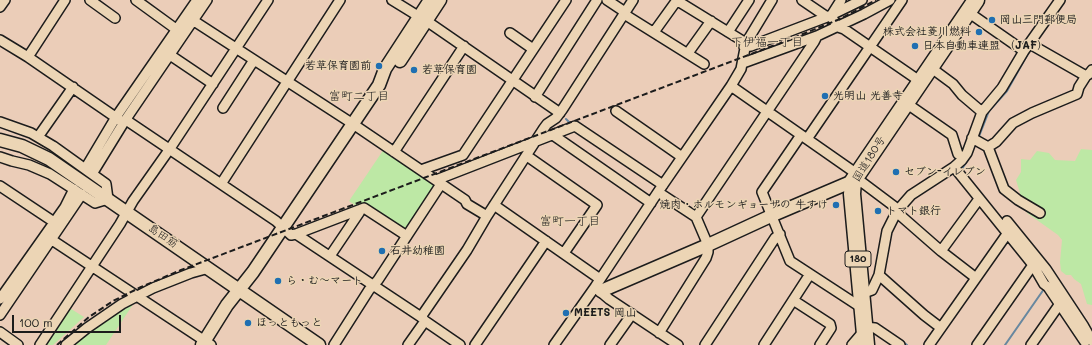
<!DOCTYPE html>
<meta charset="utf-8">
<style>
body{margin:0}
#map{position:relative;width:1092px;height:345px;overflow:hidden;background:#ebcdb8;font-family:Mali,sans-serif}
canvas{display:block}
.scale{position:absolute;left:12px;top:315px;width:109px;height:18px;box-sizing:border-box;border:2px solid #1c1c1c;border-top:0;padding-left:5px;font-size:12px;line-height:14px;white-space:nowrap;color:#1c1c1c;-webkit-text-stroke:3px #ecd5b5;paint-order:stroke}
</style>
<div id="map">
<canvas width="1092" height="345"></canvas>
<div class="scale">100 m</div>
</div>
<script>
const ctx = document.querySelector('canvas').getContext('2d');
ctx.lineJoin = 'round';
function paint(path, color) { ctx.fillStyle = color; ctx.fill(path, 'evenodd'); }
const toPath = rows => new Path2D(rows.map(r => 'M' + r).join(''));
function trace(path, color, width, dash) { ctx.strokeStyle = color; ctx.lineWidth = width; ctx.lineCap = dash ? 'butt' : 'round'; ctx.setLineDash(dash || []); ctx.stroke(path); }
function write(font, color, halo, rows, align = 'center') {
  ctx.font = font + ' Mali,"Klee One",sans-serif'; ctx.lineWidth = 3; ctx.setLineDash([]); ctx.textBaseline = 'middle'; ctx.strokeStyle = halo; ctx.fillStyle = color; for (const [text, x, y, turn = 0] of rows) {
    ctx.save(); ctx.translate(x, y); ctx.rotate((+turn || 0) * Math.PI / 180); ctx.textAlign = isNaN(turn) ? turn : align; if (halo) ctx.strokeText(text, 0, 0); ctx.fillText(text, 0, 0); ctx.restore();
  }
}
paint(toPath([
 [384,149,438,185,407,231,358,207,349,201],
 [1081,149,1092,150,1092,305,1087,304,1081,284,1074,279,1071,275,1066,275,1061,271,1060,262,1062,240,1058,235,1027,213,1023,201,1019,199,1020,193,1016,180,1021,172,1021,159,1030,160,1037,151,1049,153,1055,160,1075,161],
 [134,303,106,345,72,345,88,332,123,307],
 [68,307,84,317,53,345,43,345]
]), '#bde8a5');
trace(toPath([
 [566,119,571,124],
 [978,139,989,111,1007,91,1030,50],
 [106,142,113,131],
 [962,171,962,169,967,161],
 [0,306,4,301],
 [902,341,907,345],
 [1005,345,1044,289]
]), '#67879f', 2);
const street = toPath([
 [90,0,115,18],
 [136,0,180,32],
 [392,0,431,24,560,113],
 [607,0,625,12],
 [676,0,746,43],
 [802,0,827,17,862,0],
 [0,7,5,0],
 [968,12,1024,51],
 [624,14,704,64],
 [831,16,838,27,844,29,921,82],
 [831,16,841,0],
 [194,21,353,124,465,200,467,204,487,216,544,128,547,124,556,118,562,110,633,0],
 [654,32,677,0],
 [728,32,749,0],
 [510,33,533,49],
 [0,40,28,57,121,121],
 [1030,44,1086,76],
 [744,47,751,46,827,17],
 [688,53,711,21],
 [170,55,213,84],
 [28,57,65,0],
 [743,63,817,36],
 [930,67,953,84,962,95,982,112],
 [731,86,857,174],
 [535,97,597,0],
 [906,103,952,135,958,154,963,158],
 [223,108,254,60],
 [616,111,682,157],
 [126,120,276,221,291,235,296,234,421,317,425,321,460,345],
 [0,122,31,133,53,146,106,184,108,199,95,203,50,174,29,165,12,161,0,157],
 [553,135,651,203],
 [801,135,762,192,790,261,862,308],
 [38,137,73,87],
 [972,138,988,147,1004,189,1018,200,1040,213],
 [807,139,902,0],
 [988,147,996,142,1013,123,1032,113,1077,94,1079,87,1086,76,1089,74,1092,70],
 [394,152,464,46],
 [527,156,597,205,564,253],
 [954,167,1033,265,1044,284,1048,287,1085,342],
 [85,169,116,117,197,0],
 [421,170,463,155,566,0],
 [92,174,124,122,207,0],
 [436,180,575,126,663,185],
 [853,181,863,183,895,207,901,216,941,251,976,278],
 [221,184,340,0],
 [0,186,54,222],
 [658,192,696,217,708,245,708,252,706,258,659,333],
 [494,205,600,279],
 [696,217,814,42,817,36,864,14,890,0],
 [1007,221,1046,269,1083,325,1092,341],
 [296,234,364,208,407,236],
 [52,240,211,345],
 [941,251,979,199],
 [330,256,359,213,361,209],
 [879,275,924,315,941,328],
 [596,288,609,299,678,345],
 [861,294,872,290,879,275,887,231,897,211,911,195,954,167,962,160,967,153,982,112,1002,88,1024,51,1060,0],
 [0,299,65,207,74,189],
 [793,300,830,324,831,328,820,345],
 [0,315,82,194],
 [421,317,467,250,487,216],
 [864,327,875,328,900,345],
 [0,332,18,345],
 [40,345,120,224,133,201,169,150,268,0],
 [66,345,87,328,122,304,153,288,191,273,209,268],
 [334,345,369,290,378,280,441,184],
 [408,345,425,321],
 [475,345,546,241],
 [554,345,595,287,658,192,731,86,741,69,746,43,772,0],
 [610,345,632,314],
 [705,345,775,238,780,234],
 [764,345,810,274],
 [852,345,864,331],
 [929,345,1007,234],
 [977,345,1035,262],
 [1031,345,1059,305]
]);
const secondary = toPath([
 [400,61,440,0],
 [0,140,22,146,49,159,319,345],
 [601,291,708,245,773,215,853,181],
 [202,345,227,305,253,272,379,85,385,69,430,0]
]);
const highway = toPath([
 [866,345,852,194,853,181,976,0]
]);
trace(street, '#1c1c1c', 12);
trace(secondary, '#1c1c1c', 15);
trace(highway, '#1c1c1c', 19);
trace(street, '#ecd5b5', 9);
trace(secondary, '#ecd5b5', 12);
trace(highway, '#ecd5b5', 16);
trace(toPath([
 [57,345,89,317,113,301,141,287,181,270,788,40,840,19,876,0]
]), '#1c1c1c', 2, [6, 3]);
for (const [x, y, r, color] of [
 [992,20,4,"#1f6fb2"],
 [979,32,4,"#1f6fb2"],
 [915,46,4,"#1f6fb2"],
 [379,66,4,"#1f6fb2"],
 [414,70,4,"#1f6fb2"],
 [825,96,4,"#1f6fb2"],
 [896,172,4,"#1f6fb2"],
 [836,205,4,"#1f6fb2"],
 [878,211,4,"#1f6fb2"],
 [382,251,4,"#1f6fb2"],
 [278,281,4,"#1f6fb2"],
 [566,313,4,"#1f6fb2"],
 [248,323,4,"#1f6fb2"]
]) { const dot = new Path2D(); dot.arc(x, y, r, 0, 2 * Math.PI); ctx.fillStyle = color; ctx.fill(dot); trace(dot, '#ecd5b5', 1.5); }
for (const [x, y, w] of [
 [858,259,26]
]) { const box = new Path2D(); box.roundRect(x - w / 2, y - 8, w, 16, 3); ctx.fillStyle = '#ecd5b5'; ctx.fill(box); trace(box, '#1c1c1c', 1); }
write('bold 10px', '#1c1c1c', null, [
 ["180",858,259]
]);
write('bold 11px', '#1c1c1c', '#ecd5b5', [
 ["岡山三門郵便局",1000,20],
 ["株式会社菱川燃料",971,32,"right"],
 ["日本自動車連盟 （JAF）",923,46],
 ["若草保育園前",371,66,"right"],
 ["若草保育園",422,70],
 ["光明山 光善寺",833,96],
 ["セブン-イレブン",904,172],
 ["焼肉・ホルモンギョーザの 牛すけ",828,205,"right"],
 ["トマト銀行",886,211],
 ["石井幼稚園",390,251],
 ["ら・む〜マート",286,281],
 ["MEETS 岡山",574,313],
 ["ほっともっと",256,323]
], 'left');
write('11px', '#1c1c1c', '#ecd5b5', [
 ["国道180号",869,159,-58],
 ["島田筋",163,236,34]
]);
write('12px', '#1c1c1c', '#ecd5b5', [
 ["下伊福一丁目",767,42],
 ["富町二丁目",359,96],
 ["富町一丁目",570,221]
]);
</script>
